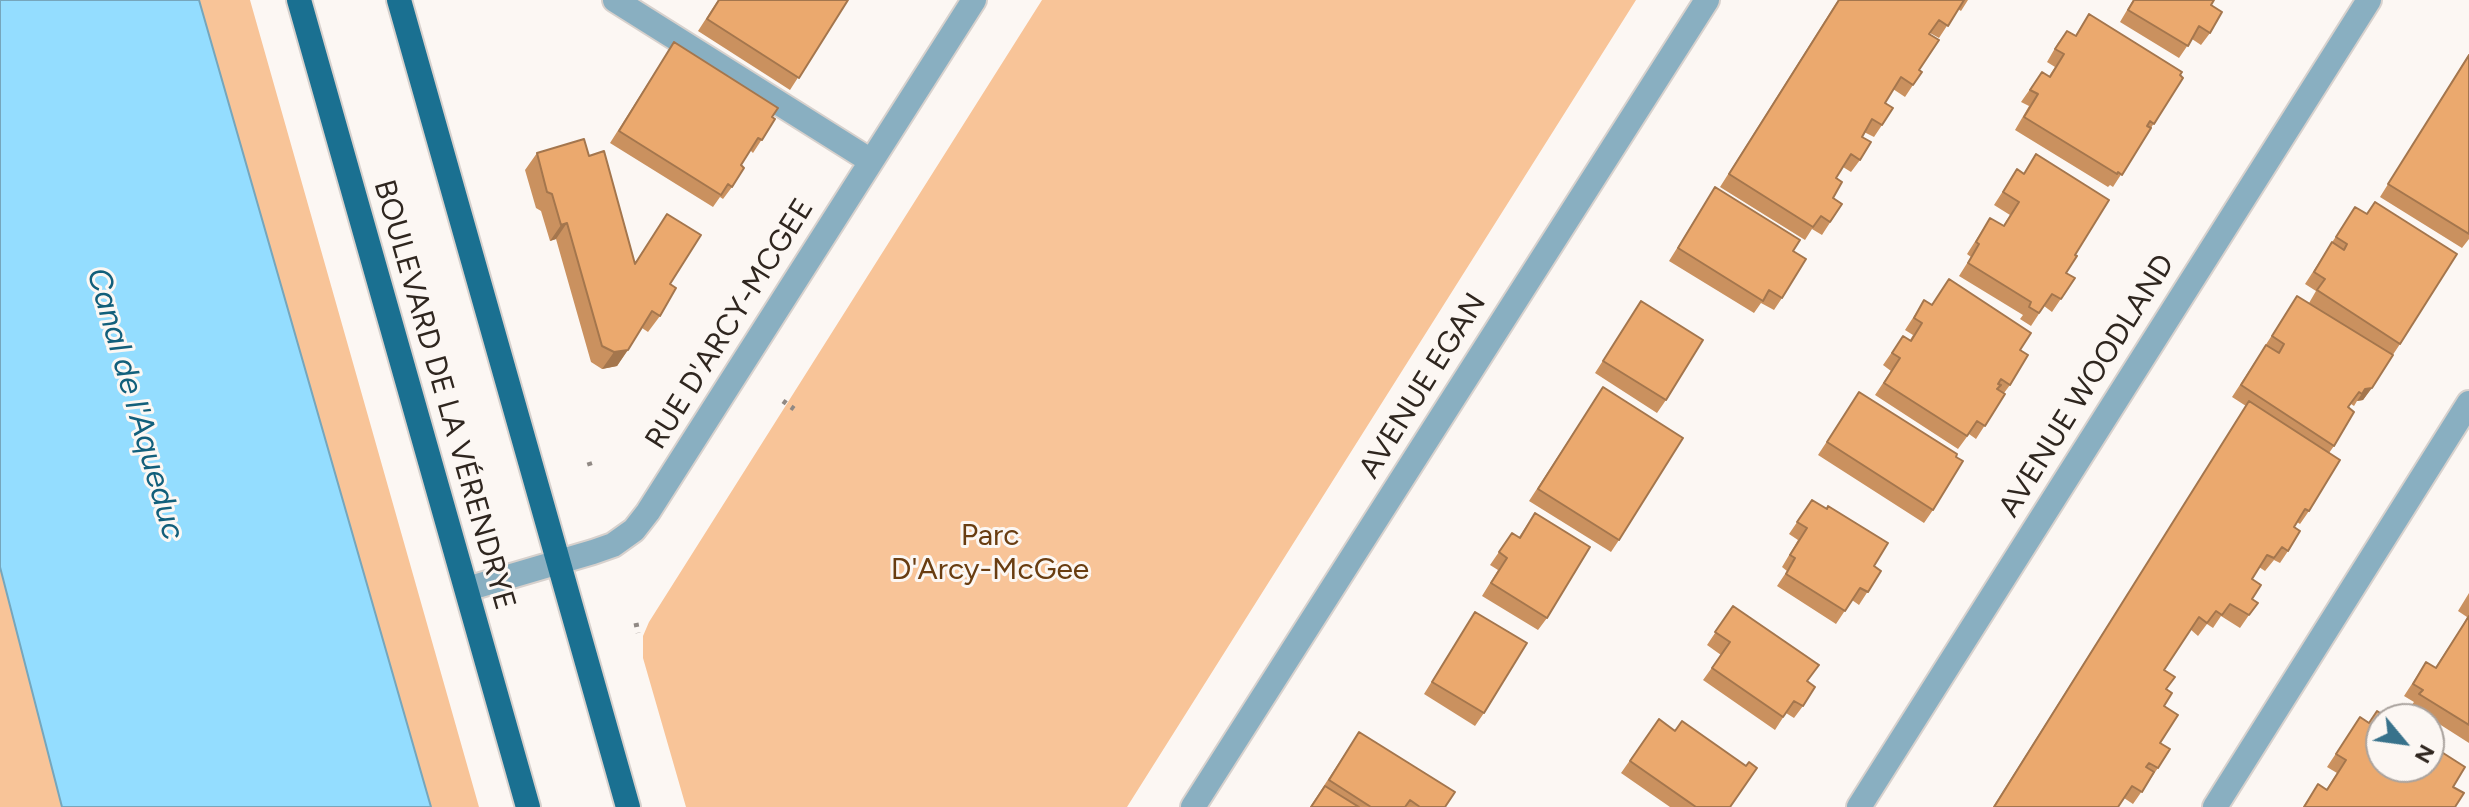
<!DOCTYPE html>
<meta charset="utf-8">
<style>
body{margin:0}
#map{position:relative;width:2469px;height:807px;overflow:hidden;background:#fcf7f3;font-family:Figtree,sans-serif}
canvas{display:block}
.north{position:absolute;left:2365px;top:703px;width:80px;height:80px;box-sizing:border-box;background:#fcf7f3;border:2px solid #aaa39e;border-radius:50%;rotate:119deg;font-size:22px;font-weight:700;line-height:32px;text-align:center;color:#2f261f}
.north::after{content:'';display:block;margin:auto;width:28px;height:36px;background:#38728b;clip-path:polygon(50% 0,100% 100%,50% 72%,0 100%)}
</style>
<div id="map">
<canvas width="2469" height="807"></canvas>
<div class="north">N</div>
</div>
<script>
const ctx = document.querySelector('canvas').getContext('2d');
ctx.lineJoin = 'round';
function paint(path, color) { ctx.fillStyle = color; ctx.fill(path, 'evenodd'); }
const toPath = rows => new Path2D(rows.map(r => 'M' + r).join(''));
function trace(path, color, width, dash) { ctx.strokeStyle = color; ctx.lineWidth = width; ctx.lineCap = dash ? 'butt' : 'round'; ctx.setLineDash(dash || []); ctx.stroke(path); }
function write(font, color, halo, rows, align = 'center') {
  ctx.font = font + ' Figtree,sans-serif'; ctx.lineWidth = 6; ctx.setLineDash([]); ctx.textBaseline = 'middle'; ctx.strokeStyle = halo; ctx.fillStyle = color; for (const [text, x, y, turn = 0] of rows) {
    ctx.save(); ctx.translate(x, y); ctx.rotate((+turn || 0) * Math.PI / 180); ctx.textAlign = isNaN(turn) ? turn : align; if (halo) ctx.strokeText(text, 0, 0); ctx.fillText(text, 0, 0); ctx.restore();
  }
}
paint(toPath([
 [199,0,250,0,479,807,431,807],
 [1042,0,1636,0,1127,807,686,807,643,658,643,636,649,622],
 [0,567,25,662,62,807,0,807]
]), '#f8c498');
const water = toPath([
 [0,0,199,0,431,807,62,807,0,567,0,0]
]);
paint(water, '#94ddff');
trace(water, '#76a6bc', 2);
const minor = toPath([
 [615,0,871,161],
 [467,589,593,552,613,545,634,530,648,512,974,0],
 [1193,807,1707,0],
 [1859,807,2369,0],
 [2215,807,2469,403]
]);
const major = toPath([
 [299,0,528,807],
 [399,0,628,807]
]);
trace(minor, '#d7d1cd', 28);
trace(major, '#d7d1cd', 28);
trace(toPath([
 [783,401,794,409],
 [589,462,592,471],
 [636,623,638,633]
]), '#908984', 5, [4, 6]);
trace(minor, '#89afc1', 24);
trace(major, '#1a7091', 24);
paint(toPath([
 [718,0,848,0,790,90,698,31],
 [1838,0,1968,0,1961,11,1958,9,1939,38,1930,33,1919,70,1913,85,1905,97,1893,89,1885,103,1882,125,1874,137,1864,132,1862,137,1860,160,1851,172,1843,167,1836,178,1833,198,1842,204,1822,235,1812,229,1805,240,1720,187],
 [2133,0,2214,0,2211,5,2210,33,2201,45,2192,39,2179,58,2120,22],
 [2089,14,2183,78,2113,187,2110,185,2108,187,2015,130,2029,106,2021,102,2042,72,2049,76,2055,67,2047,62,2058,43,2067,31,2075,36],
 [674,42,775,119,753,153,750,150,741,165,732,187,723,199,720,197,713,207,610,143],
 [2469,54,2469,239,2462,248,2380,197],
 [537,153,589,156,635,263,667,214,670,284,660,316,648,332,642,328,617,366,602,369,591,362,556,239,550,241,541,211,536,208,525,170],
 [2036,154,2075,255,2066,273,2075,278,2052,312,2044,306,2031,326,2020,319,2023,315,1959,276,1971,257,1967,254,1990,218,2003,226,2010,215,1994,205,2017,169,2024,173],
 [1715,187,1793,251,1782,298,1774,310,1761,303,1754,313,1669,261],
 [2375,202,2400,344,2363,400,2357,401,2354,406,2351,404,2348,408,2334,446,2329,453,2309,511,2300,524,2297,522,2294,527,2288,551,2280,563,2274,560,2265,571,2259,567,2252,579,2252,599,2249,615,2240,628,2221,616,2213,628,2207,624,2198,636,2190,629,2164,670,2166,689,2158,768,2133,804,2124,798,2118,807,1993,807,2246,406,2232,397,2258,357,2297,296,2309,303,2316,291,2305,284,2355,207,2366,214],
 [1949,279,2020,350,2010,385,2004,393,2005,394,1976,439,1969,434,1958,449,1875,395,1891,371,1883,365,1903,336,1910,340,1913,335,1905,330,1916,313,1924,300,1932,305],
 [1641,301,1666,400,1657,413,1595,373],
 [1603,387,1619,540,1611,552,1529,501],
 [1859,392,1933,510,1924,523,1818,455],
 [1812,500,1874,566,1881,571,1859,605,1852,600,1836,624,1777,586,1787,571,1782,567,1798,540,1789,534],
 [1535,513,1547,618,1538,630,1482,596,1498,570,1490,565,1512,533,1519,537],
 [2469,593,2469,743,2411,706,2414,702,2404,696,2426,662,2435,668,2463,625,2467,617,2458,611],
 [1733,606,1808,681,1803,706,1794,718,1786,713,1775,730,1703,680,1721,655,1707,645],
 [1475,612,1484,713,1475,726,1424,694],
 [2360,717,2453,787,2455,807,2303,807,2318,784,2326,790,2337,773,2327,767],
 [1659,719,1730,807,1670,807,1621,773],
 [1359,732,1445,807,1310,807]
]), '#ca915f');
paint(toPath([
 [567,223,556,239,550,241,561,225],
 [628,350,617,366,602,369,614,352],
 [2372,388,2363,400,2357,401,2365,389]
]), '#a4764d');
const building = toPath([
 [719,0,848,0,799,78,707,19,719,0],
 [1839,0,1964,0,1948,26,1939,20,1929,34,1939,40,1919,70,1922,72,1913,85,1901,77,1885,103,1893,108,1882,125,1872,119,1862,137,1871,142,1860,160,1851,154,1836,178,1842,182,1833,198,1842,204,1830,222,1821,216,1813,227,1729,174,1839,0],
 [2134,0,2214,0,2211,5,2222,12,2210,33,2199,26,2188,46,2128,10,2134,0],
 [2089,14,2182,72,2180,75,2183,78,2154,124,2150,121,2147,126,2151,128,2122,175,2118,172,2117,174,2024,117,2038,94,2030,90,2042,72,2050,77,2064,54,2055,49,2067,31,2076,36,2089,14],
 [674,42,778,108,772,117,775,119,762,140,758,138,741,165,744,168,732,187,728,184,721,195,619,131,674,42],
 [2469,55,2469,234,2388,184,2469,55],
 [584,139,589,156,604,151,635,264,667,214,701,235,670,284,676,288,660,316,652,311,628,350,614,352,602,346,567,223,561,225,552,194,547,192,537,153,584,139],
 [2036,154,2109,200,2075,255,2077,256,2066,273,2075,278,2061,299,2052,294,2039,313,2029,307,2031,302,1968,263,1979,244,1976,242,1990,218,2004,226,2019,202,2003,192,2017,169,2024,174,2036,154],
 [1715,187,1800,240,1793,251,1806,259,1782,298,1769,290,1763,301,1678,248,1715,187],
 [2375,202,2457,254,2400,344,2317,290,2325,279,2314,272,2332,242,2344,250,2347,244,2336,237,2355,207,2367,214,2375,202],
 [1949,279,2031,333,2020,350,2028,355,2010,385,2001,379,1998,384,2001,385,1997,389,2005,394,1985,426,1977,421,1967,436,1884,383,1900,358,1892,353,1903,336,1911,341,1922,323,1914,318,1924,300,1932,305,1949,279],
 [2297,296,2393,355,2372,388,2365,389,2362,394,2359,392,2348,407,2354,412,2334,446,2241,385,2266,345,2279,353,2284,344,2272,336,2297,296],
 [1641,301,1703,340,1666,400,1603,361,1641,301],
 [1603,387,1683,438,1619,540,1538,489,1603,387],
 [1859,392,1957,454,1956,457,1963,461,1933,510,1827,442,1859,392],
 [2249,401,2340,460,2309,511,2305,509,2294,527,2300,531,2288,551,2282,547,2274,558,2267,555,2252,579,2261,585,2252,599,2258,603,2249,615,2230,604,2222,615,2216,611,2207,623,2199,617,2164,670,2175,677,2166,689,2172,693,2164,706,2178,715,2160,743,2170,749,2158,768,2149,763,2146,767,2154,772,2142,792,2132,786,2118,807,1994,807,2249,401],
 [1812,500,1827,509,1828,506,1888,543,1874,566,1881,571,1868,592,1860,588,1845,611,1786,574,1795,558,1790,555,1807,528,1797,522,1812,500],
 [1535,513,1590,547,1547,618,1491,583,1507,558,1499,552,1512,533,1520,538,1535,513],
 [1733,606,1819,665,1807,681,1815,687,1803,706,1794,701,1783,717,1712,668,1730,642,1715,632,1733,606],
 [1475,612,1527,643,1484,713,1432,682,1475,612],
 [2469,616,2469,725,2419,694,2423,690,2413,684,2426,662,2436,668,2469,616],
 [2377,711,2389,719,2381,719,2381,767,2429,767,2429,744,2465,767,2453,787,2464,793,2455,807,2304,807,2318,784,2327,790,2346,760,2336,754,2360,717,2369,723,2377,711],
 [1659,719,1675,731,1682,721,1746,766,1749,762,1757,768,1730,807,1696,807,1630,761,1659,719],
 [1359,732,1455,792,1445,807,1420,807,1410,800,1405,807,1371,807,1329,780,1359,732],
 [1325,786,1359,807,1311,807,1325,786]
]);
paint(building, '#eba96e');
trace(building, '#a4764d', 2);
write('30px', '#2f261f', '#fcf7f3', [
 ["RUE D'ARCY-MCGEE",730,324,-58],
 ["AVENUE EGAN",1423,386,-58],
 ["AVENUE WOODLAND",2087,386,-58],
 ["BOULEVARD DE LA VÉRENDRYE",444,395,74]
]);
write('30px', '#693d11', '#fcf7f3', [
 ["Parc",990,536],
 ["D'Arcy-McGee",990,570]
]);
write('italic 32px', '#125f7b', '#fcf7f3', [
 ["Canal de l'Aqueduc",135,404,74]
]);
</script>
